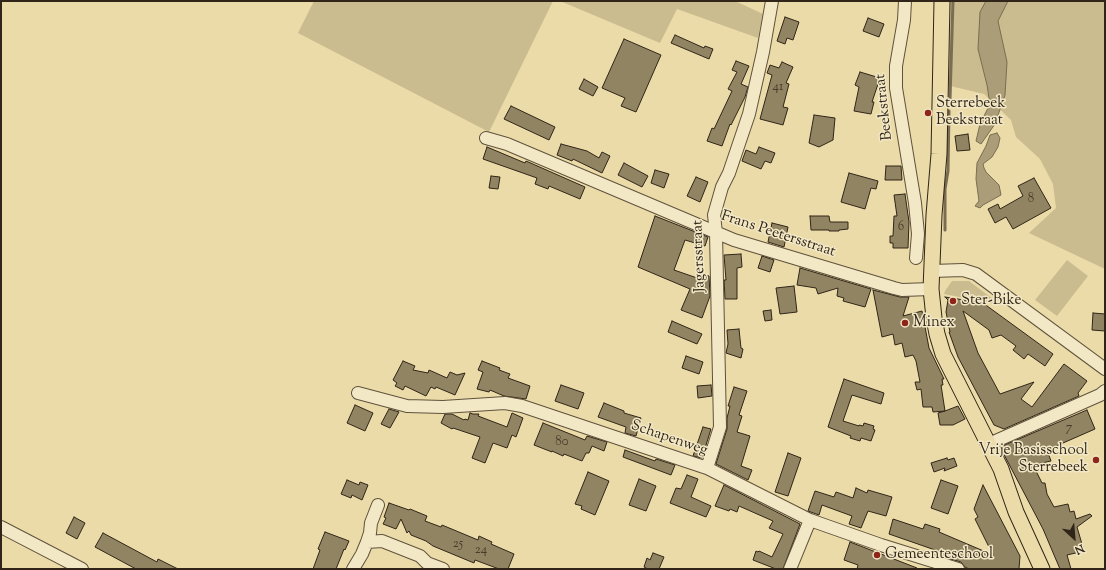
<!DOCTYPE html>
<style>
body{margin:0}
#map{position:relative;width:1106px;height:570px;overflow:hidden;background:#ebdba8;font-family:"Sorts Mill Goudy",serif}
canvas{display:block}
.frame{position:absolute;inset:0;border:2px solid #302518;pointer-events:none}
.north{position:absolute;left:1054px;top:518px;width:40px;height:40px;-webkit-text-stroke:3px #f2e8c6;paint-order:stroke;rotate:154deg;font-size:11px;font-weight:700;line-height:16px;text-align:center;color:#302518}
.north::after{content:'';display:block;margin:auto;width:14px;height:18px;background:#302518;clip-path:polygon(50% 0,100% 100%,50% 72%,0 100%)}
</style>
<div id="map">
<canvas width="1106" height="570"></canvas>
<div class="frame"></div>
<div class="north">N</div>
</div>
<script>
const ctx = document.querySelector('canvas').getContext('2d');
ctx.lineJoin = 'round';
function paint(path, color) { ctx.fillStyle = color; ctx.fill(path, 'evenodd'); }
const toPath = rows => new Path2D(rows.map(r => 'M' + r).join(''));
function trace(path, color, width, dash) { ctx.strokeStyle = color; ctx.lineWidth = width; ctx.lineCap = dash ? 'butt' : 'round'; ctx.setLineDash(dash || []); ctx.stroke(path); }
function write(font, color, halo, rows, align = 'center') {
  ctx.font = font + ' "Sorts Mill Goudy",serif'; ctx.lineWidth = 3; ctx.setLineDash([]); ctx.textBaseline = 'middle'; ctx.strokeStyle = halo; ctx.fillStyle = color; for (const [text, x, y, turn = 0] of rows) {
    ctx.save(); ctx.translate(x, y); ctx.rotate((+turn || 0) * Math.PI / 180); ctx.textAlign = isNaN(turn) ? turn : align; if (halo) ctx.strokeText(text, 0, 0); ctx.fillText(text, 0, 0); ctx.restore();
  }
}
paint(toPath([
 [314,1,553,1,489,132,298,33],
 [560,1,735,1,763,14,758,38,677,9,660,43],
 [946,1,1105,1,1105,269,1029,233,1056,208,1053,184,1040,159,1016,137,1011,120,984,94,946,85],
 [1067,260,1088,276,1057,316,1035,300],
 [952,281,969,281,997,302,995,304,944,294,945,291]
]), '#cbbc90');
const water = toPath([
 [986,1,1008,1,998,21,1007,62,1005,95,995,124,981,144,976,141,980,124,990,104,987,85,978,49,980,12,986,1],
 [997,133,1000,138,998,147,992,157,983,164,984,168,986,172,999,185,1001,195,983,205,980,208,975,206,979,201,976,179,977,163,986,146,990,135,997,133]
]);
paint(water, '#ab9d77');
trace(water, '#7a6d51', 1);
trace(toPath([
 [950,99,953,1],
 [945,230,945,189,948,171,949,111]
]), '#7a6d51', 3);
const building = toPath([
 [785,17,799,22,793,40,787,38,785,44,777,41,785,17],
 [868,18,884,24,879,37,863,31,868,18],
 [675,35,704,48,705,46,713,49,709,59,671,43,675,35],
 [624,39,661,55,636,112,621,106,625,98,602,88,624,39],
 [736,61,749,66,741,84,748,87,745,97,731,125,730,124,722,146,707,141,712,128,714,129,732,91,728,89,737,72,732,70,736,61],
 [782,62,793,67,786,83,789,84,783,107,788,108,783,125,760,119,772,75,767,73,770,65,779,68,782,62],
 [860,72,880,78,872,102,874,102,871,114,854,111,859,87,855,85,860,72],
 [584,79,598,87,593,96,579,89,584,79],
 [511,106,555,127,549,140,504,119,511,106],
 [814,115,835,118,833,140,819,147,809,143,814,115],
 [968,134,970,150,957,151,955,136,968,134],
 [561,144,587,151,599,158,602,152,610,156,602,173,573,159,572,161,557,155,561,144],
 [487,147,525,163,526,161,585,187,580,199,549,186,548,189,535,184,537,178,483,159,487,147],
 [759,147,775,153,771,163,765,161,761,169,742,161,746,150,756,154,759,147],
 [624,163,648,176,642,187,618,175,624,163],
 [886,166,901,166,902,180,885,180,886,166],
 [655,170,669,174,664,188,651,183,655,170],
 [849,173,878,181,876,189,871,188,865,209,841,202,849,173],
 [491,176,500,177,498,189,489,188,491,176],
 [696,177,708,182,700,202,687,196,696,177],
 [1034,178,1051,208,1013,229,1006,217,995,223,988,209,998,204,1000,209,1023,196,1018,186,1034,178],
 [905,194,909,222,908,248,893,248,893,243,890,243,890,236,893,236,894,216,897,216,894,195,905,194],
 [655,216,708,237,705,246,685,240,674,270,700,279,702,274,709,276,710,296,702,318,681,310,690,289,638,267,655,216],
 [810,216,829,216,830,222,848,222,848,229,839,230,839,231,829,231,829,230,811,230,810,216],
 [772,223,788,227,784,247,768,242,772,223],
 [741,254,742,267,737,268,737,299,725,299,724,280,726,280,724,255,741,254],
 [762,256,774,260,770,272,758,268,762,256],
 [800,268,871,289,865,307,843,301,844,298,837,296,838,288,818,294,816,288,797,285,800,268],
 [794,286,797,312,780,314,776,288,794,286],
 [873,290,900,297,909,297,903,316,922,311,929,348,944,379,942,379,943,385,941,385,945,411,958,406,965,419,953,425,940,425,938,413,945,411,933,412,932,407,923,407,921,389,917,390,915,382,920,382,916,361,913,355,905,357,902,343,895,345,893,334,882,337,873,290],
 [945,297,983,303,1053,354,1045,366,1028,354,1024,359,1013,350,1016,346,1001,335,992,338,989,330,963,311,978,353,1000,394,1034,382,1021,399,1032,407,1064,364,1087,381,1078,393,1079,396,1004,429,994,425,958,357,949,332,950,332,946,312,948,300,945,297],
 [771,310,772,320,765,321,763,311,771,310],
 [1093,313,1105,314,1105,331,1092,330,1093,313],
 [672,321,702,334,697,344,668,332,672,321],
 [739,329,741,348,743,349,741,358,726,353,728,344,727,330,739,329],
 [686,356,703,362,699,374,682,368,686,356],
 [403,361,415,366,413,370,428,373,429,370,447,378,450,372,457,375,465,373,455,395,436,387,435,389,431,387,426,396,405,386,403,390,395,386,397,383,393,380,403,361],
 [482,361,500,368,499,370,510,374,508,378,530,386,526,399,504,396,490,390,489,392,477,389,483,372,478,370,482,361],
 [844,379,884,393,881,404,852,395,843,421,859,426,859,425,863,426,864,423,874,426,873,429,875,430,871,441,861,438,860,441,850,438,851,436,828,427,844,379],
 [561,385,584,393,578,409,555,401,561,385],
 [711,385,712,396,698,398,697,386,711,385],
 [734,387,747,391,739,415,742,416,737,432,750,436,741,466,752,470,748,480,716,464,727,429,727,418,730,406,728,406,734,387],
 [604,403,624,411,624,413,641,418,636,436,625,433,626,427,598,417,604,403],
 [355,405,373,413,365,431,347,423,355,405],
 [389,409,399,412,390,428,381,424,389,409],
 [1087,410,1095,429,1047,450,1051,461,1033,465,1042,483,1045,483,1047,494,1054,507,1068,504,1070,512,1074,511,1076,519,1090,514,1092,516,1077,527,1084,551,1067,555,1071,569,1060,569,1043,529,1000,447,1087,410],
 [470,413,473,414,479,414,478,416,507,427,512,413,523,418,516,437,512,435,507,448,493,443,485,463,472,458,480,437,453,428,452,429,441,423,445,414,452,414,464,420,465,419,468,420,470,413],
 [543,423,585,440,587,436,607,442,604,451,592,446,589,453,586,453,582,461,564,454,563,456,552,451,552,452,534,445,543,423],
 [703,427,711,429,702,458,693,456,703,427],
 [625,450,655,461,656,459,675,465,671,475,623,457,625,450],
 [788,453,801,458,788,496,775,492,788,453],
 [947,458,948,460,954,458,957,466,944,471,945,468,934,472,931,463,947,458],
 [588,472,609,481,595,515,581,509,582,506,575,504,588,472],
 [687,475,698,479,691,497,711,506,706,517,670,503,676,488,681,489,687,475],
 [639,479,656,486,646,511,629,505,639,479],
 [347,480,359,485,360,482,368,485,362,500,352,495,351,498,341,494,347,480],
 [941,480,958,486,948,514,931,508,941,480],
 [724,485,800,524,783,569,776,569,753,560,756,551,758,552,759,551,772,557,783,534,769,528,773,521,739,506,737,512,730,509,729,511,715,506,724,485],
 [983,485,1020,556,1019,569,969,569,965,567,961,562,937,555,938,551,889,534,893,519,923,529,925,524,940,529,939,532,993,555,975,519,978,517,974,509,983,485],
 [856,488,867,493,868,490,892,497,886,516,868,511,861,528,849,524,852,516,822,505,819,515,808,511,815,491,834,497,836,492,853,498,856,488],
 [389,503,409,510,410,509,427,516,425,521,441,527,442,525,478,540,479,536,492,542,491,544,514,554,508,569,499,569,475,560,474,563,433,546,426,541,411,535,409,531,407,533,401,519,396,529,383,524,386,518,384,517,389,503],
 [74,517,85,523,77,539,66,533,74,517],
 [325,532,349,541,345,550,344,549,336,569,313,569,320,550,318,549,325,532],
 [103,533,157,562,158,559,178,569,136,569,95,547,103,533],
 [850,542,917,568,917,569,857,569,858,565,844,560,850,542],
 [653,553,664,557,659,569,648,569,644,567,647,558,650,560,653,553]
]);
paint(building, '#918463');
trace(building, '#302518', 1);
const minor = toPath([
 [905,1,904,20,896,66,896,88,915,203,918,234,916,258],
 [486,138,507,144,734,240,894,288,902,290,931,289],
 [932,271,963,270,976,274,1105,369],
 [358,393,407,406,443,407,505,403,522,406,707,468,810,520,881,545,958,569],
 [989,444,1100,395,1105,391],
 [707,468,720,427,716,233,714,215,722,187,729,173,749,114,763,52,772,1],
 [1,527,82,569],
 [367,542,370,533,371,523,378,505],
 [353,569,362,554,367,542,382,541,420,556,427,563,443,569],
 [790,569,810,520]
]);
const major = toPath([
 [942,1,939,154,934,215,931,289,934,318,937,334,943,354,1001,469,1016,512,1042,569]
]);
trace(minor, '#5f523c', 14);
trace(major, '#302518', 17);
trace(minor, '#f2e8c6', 12);
trace(major, '#ebdba8', 15);
for (const [x, y, r, color] of [
 [928,113,4,"#8f2418"],
 [953,301,4,"#8f2418"],
 [905,323,4,"#8f2418"],
 [1096,460,4,"#8f2418"],
 [877,555,4,"#8f2418"]
]) { const dot = new Path2D(); dot.arc(x, y, r, 0, 2 * Math.PI); ctx.fillStyle = color; ctx.fill(dot); trace(dot, '#f2e8c6', 1.5); }
write('13px', '#483d2b', null, [
 ["41",778,88],
 ["8",1031,200],
 ["6",901,228],
 ["7",1069,429],
 ["80",562,443],
 ["25",458,545],
 ["24",481,551]
]);
write('15px', '#302518', '#f2e8c6', [
 ["Sterrebeek",936,104],
 ["Beekstraat",936,121],
 ["Ster-Bike",961,301],
 ["Minex",913,323],
 ["Vrije Basisschool",1088,451,"right"],
 ["Sterrebeek",1088,468,"right"],
 ["Gemeenteschool",885,555]
], 'left');
write('15px', '#302518', '#f2e8c6', [
 ["Beekstraat",885,107,-96],
 ["Frans Peetersstraat",778,235,18],
 ["Jagersstraat",700,256,-92],
 ["Schapenweg",669,439,19]
]);
</script>
